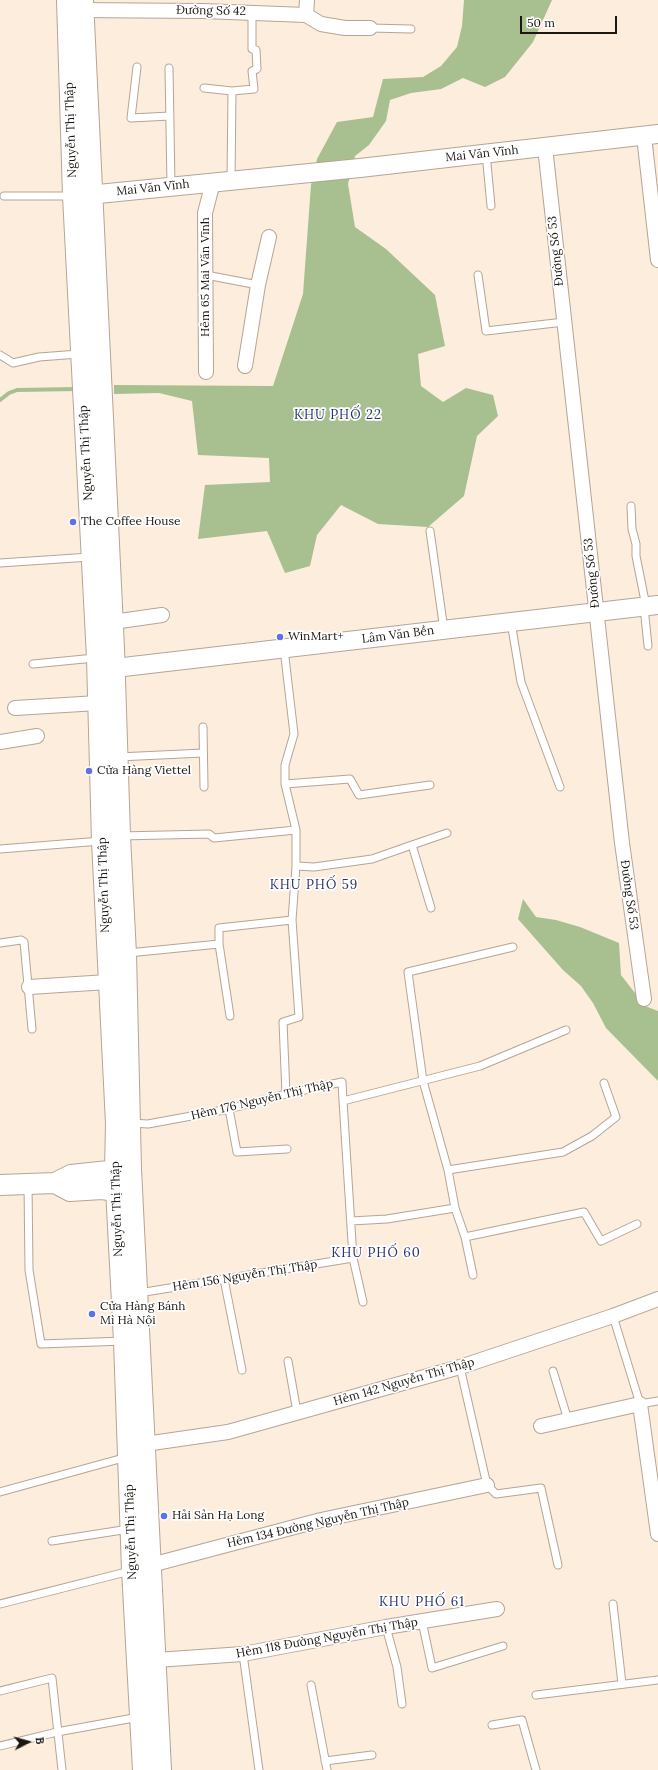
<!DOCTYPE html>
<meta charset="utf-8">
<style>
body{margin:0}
#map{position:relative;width:658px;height:1770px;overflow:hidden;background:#fdeddc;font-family:Lora,serif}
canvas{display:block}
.north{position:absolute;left:8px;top:1722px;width:40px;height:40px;-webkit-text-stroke:3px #fff;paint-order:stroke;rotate:84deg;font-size:11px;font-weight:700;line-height:16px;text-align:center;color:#1d1712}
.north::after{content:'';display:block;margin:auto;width:14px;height:18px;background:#1d1712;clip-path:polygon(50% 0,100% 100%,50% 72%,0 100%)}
.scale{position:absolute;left:520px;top:16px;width:97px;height:18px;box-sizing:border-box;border:2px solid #1d1712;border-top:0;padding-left:5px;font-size:12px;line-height:14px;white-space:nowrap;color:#1d1712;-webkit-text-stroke:3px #fff;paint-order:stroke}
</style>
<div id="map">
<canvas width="658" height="1770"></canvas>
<div class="north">B</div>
<div class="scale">50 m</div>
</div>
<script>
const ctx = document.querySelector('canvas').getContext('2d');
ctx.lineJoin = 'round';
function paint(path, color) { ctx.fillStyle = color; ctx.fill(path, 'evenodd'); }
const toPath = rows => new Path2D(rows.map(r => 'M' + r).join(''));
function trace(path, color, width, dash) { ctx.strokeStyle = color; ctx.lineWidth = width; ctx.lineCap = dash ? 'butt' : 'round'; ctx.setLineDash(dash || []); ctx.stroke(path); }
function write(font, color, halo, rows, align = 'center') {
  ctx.font = font + ' Lora,serif'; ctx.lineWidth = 3.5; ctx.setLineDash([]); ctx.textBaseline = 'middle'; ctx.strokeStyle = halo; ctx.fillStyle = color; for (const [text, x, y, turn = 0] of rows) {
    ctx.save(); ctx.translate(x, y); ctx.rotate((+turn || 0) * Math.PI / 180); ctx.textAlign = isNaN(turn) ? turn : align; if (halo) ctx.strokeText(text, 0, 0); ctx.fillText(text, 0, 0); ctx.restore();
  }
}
paint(toPath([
 [464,0,552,0,533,42,505,77,485,87,463,78,441,89,411,93,390,100,386,121,369,145,355,156,348,184,355,227,386,249,435,295,445,346,418,354,421,386,443,402,466,388,493,395,498,416,477,436,464,496,428,527,378,524,341,505,317,535,310,566,285,573,267,531,198,539,205,485,270,482,269,458,198,455,192,401,159,393,114,394,114,385,273,386,303,294,311,185,317,159,337,122,373,117,383,79,423,77,441,66,457,47,462,26],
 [523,899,536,917,556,920,580,927,619,943,621,975,645,1006,658,1011,658,1081,606,1028,593,1003,581,986,563,970,518,919]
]), '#a8bf8f');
trace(toPath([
 [0,400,9,393,17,390,77,389]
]), '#a8bf8f', 4);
const service = toPath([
 [370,28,411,29],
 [137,67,131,118,170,116],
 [169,68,171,186],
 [204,88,232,91,254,89,252,71,257,69,256,50,252,49,252,13],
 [486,153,491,206],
 [231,180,232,91],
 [4,196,71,196],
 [206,275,258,285],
 [478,275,486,331,564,322],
 [0,355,13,363,39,357,79,354],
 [631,506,632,529,636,544,636,556,646,606],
 [430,531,444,630],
 [0,563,90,557],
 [644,607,648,646],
 [511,622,521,682,560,787],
 [284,649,294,734,285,765,285,784,296,830,296,866,292,920,299,1017,283,1022,286,1094],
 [33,664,95,658],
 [203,727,204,787],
 [118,757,203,753],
 [285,784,350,779,359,795,430,785],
 [120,836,209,834,214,838,296,830],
 [412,845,447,833],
 [0,849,101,841],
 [296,866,314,867,372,859,412,845,431,908],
 [0,943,21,940,24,942,32,1029],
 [128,953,219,944],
 [230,1016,219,944,219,928,292,920],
 [343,1101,353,1258,363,1302],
 [229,1109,237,1152,287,1149],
 [130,1123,148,1124,229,1109,286,1094,342,1082,343,1101,480,1066,566,1030],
 [448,1170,563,1152,592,1136,616,1117,604,1083],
 [28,1184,29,1270,41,1344,124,1341],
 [351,1221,387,1219,455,1208],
 [465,1237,584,1212,601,1241,637,1224],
 [473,1275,465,1237,455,1208,448,1170,423,1081,408,972,513,947],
 [224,1279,242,1370],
 [139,1293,353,1258],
 [613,1316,640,1404,658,1401],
 [288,1361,297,1412],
 [460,1367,487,1485,496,1494,541,1488,558,1565],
 [553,1371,568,1420],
 [0,1492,127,1457],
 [52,1541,129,1529],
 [0,1604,130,1571],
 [613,1604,622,1684],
 [422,1621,432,1668,503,1646],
 [386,1627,397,1667,402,1704],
 [243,1654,259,1770],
 [311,1685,327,1770],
 [0,1691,52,1678,62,1770],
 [536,1695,658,1680],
 [492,1725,522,1720,536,1770],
 [0,1746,57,1732,139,1717],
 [325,1761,372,1755]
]);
const minor = toPath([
 [75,10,203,11,306,15],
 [306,15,321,24,345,28,370,28],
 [306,15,307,0],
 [644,136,658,260],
 [545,147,622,843,644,999],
 [245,366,258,285,269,237],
 [206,372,205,213,213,182],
 [113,622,162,615],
 [15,708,98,703],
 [0,742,37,736],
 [29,987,108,982],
 [541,1426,640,1404,658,1534],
 [145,1444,228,1432,460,1367,613,1316,658,1299],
 [151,1565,321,1520,487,1485],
 [156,1660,243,1654,386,1627,497,1609]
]);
const tertiary = toPath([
 [78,196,360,168,658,134],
 [115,668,658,605]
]);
const secondary = toPath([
 [67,0,73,196,97,658,102,841,116,1124,115,1170,124,1341,132,1570,143,1770],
 [83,0,114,648,120,836,126,954,131,1169,161,1770],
 [55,1183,70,1191,102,1189,116,1191,129,1190],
 [0,1185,55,1183,71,1175,128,1169]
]);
trace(service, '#b5a596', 9);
trace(minor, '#b5a596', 16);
trace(tertiary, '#b5a596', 20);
trace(secondary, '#b5a596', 22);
trace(service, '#fff', 7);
trace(minor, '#fff', 14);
trace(tertiary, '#fff', 18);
trace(secondary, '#fff', 20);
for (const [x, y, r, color] of [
 [73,522,4,"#5d72e9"],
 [280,637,4,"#5d72e9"],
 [89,771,4,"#5d72e9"],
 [92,1314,4,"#5d72e9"],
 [164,1516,4,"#5d72e9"]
]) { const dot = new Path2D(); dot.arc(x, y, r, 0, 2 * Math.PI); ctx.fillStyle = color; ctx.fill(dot); trace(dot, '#fff', 1.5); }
write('12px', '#1d1712', '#fff', [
 ["Đường Số 42",211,11,1],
 ["Nguyễn Thị Thập",71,130,-92],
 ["Mai Văn Vĩnh",482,154,-6],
 ["Mai Văn Vĩnh",153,188,-6],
 ["Đường Số 53",556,251,-96],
 ["Hẻm 65 Mai Văn Vĩnh",206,277,-90],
 ["Nguyễn Thị Thập",86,453,-93],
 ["Đường Số 53",592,573,-96],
 ["Lâm Văn Bền",398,635,-7],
 ["Nguyễn Thị Thập",104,885,-92],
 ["Đường Số 53",629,895,82],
 ["Hẻm 176 Nguyễn Thị Thập",262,1100,-13],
 ["Nguyễn Thị Thập",117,1209,-92],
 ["Hẻm 156 Nguyễn Thị Thập",245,1276,-9],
 ["Hẻm 142 Nguyễn Thị Thập",404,1382,-16],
 ["Hẻm 134 Đường Nguyễn Thị Thập",318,1523,-13],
 ["Nguyễn Thị Thập",131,1532,-92],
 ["Hẻm 118 Đường Nguyễn Thị Thập",327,1638,-10]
]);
write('12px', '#1d1712', '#fff', [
 ["The Coffee House",81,522],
 ["WinMart+",288,637],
 ["Cửa Hàng Viettel",97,771],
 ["Cửa Hàng Bánh",100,1307],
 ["Mì Hà Nội",100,1321],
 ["Hải Sản Hạ Long",172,1516]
], 'left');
ctx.letterSpacing = '1px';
write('13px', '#29346d', '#fff', [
 ["KHU PHỐ 22",338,415],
 ["KHU PHỐ 59",314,885],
 ["KHU PHỐ 60",376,1253],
 ["KHU PHỐ 61",422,1602]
]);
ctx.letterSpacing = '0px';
</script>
